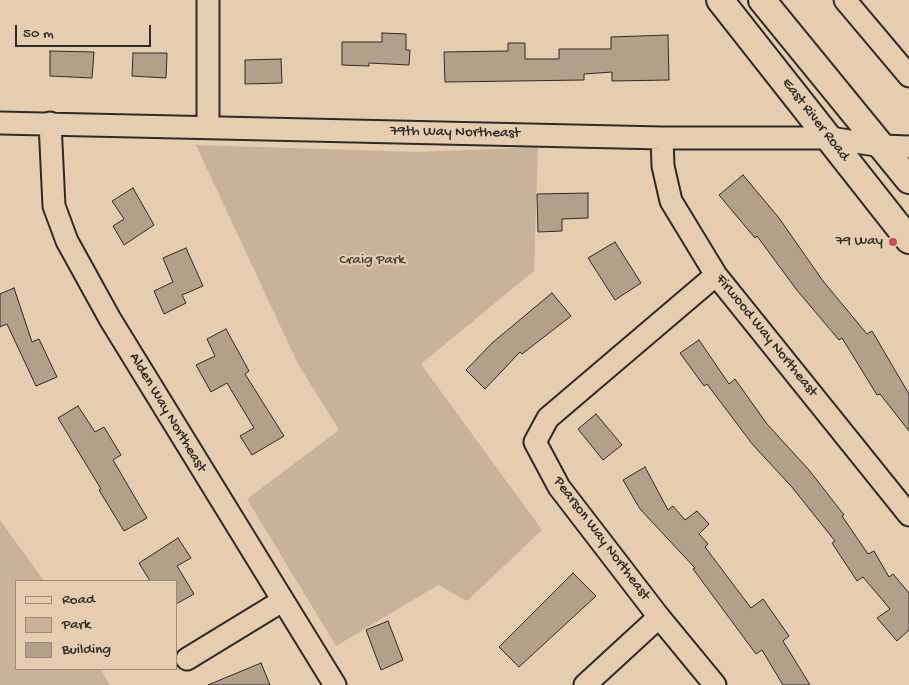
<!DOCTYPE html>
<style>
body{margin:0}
#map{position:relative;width:909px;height:685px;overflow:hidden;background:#e7cdaf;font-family:"Gochi Hand",sans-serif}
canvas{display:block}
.legend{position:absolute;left:15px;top:580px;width:162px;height:90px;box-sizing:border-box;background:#e7cdaf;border:1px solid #9c8c7a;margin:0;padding:6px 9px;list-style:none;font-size:15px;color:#2b2b2b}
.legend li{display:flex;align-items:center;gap:10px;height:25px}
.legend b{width:25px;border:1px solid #9c8c7a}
.scale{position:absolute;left:15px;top:25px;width:136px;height:22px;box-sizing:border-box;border:2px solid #2b2b2b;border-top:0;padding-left:6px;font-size:15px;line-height:18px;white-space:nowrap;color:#2b2b2b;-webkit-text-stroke:4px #e7cdaf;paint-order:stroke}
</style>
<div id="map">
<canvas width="909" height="685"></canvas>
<ul class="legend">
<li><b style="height:6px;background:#e7cdaf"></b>Road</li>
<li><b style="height:14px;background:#c8b299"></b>Park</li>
<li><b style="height:14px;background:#b2a08b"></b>Building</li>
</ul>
<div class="scale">50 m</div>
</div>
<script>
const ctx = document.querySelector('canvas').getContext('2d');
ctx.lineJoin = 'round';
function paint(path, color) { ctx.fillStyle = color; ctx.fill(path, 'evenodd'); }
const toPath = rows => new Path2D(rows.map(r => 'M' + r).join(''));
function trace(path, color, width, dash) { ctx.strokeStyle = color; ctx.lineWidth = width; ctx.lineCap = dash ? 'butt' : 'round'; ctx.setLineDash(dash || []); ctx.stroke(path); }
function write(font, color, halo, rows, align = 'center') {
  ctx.font = font + ' "Gochi Hand",sans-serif'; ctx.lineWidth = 4; ctx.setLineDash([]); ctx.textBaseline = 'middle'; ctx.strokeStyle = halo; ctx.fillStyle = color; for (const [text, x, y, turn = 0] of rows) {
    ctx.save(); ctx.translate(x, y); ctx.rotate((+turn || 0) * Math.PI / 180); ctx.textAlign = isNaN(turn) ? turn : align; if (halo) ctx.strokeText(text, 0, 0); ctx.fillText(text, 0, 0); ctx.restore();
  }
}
paint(toPath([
 [196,145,418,152,538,147,534,271,421,364,542,530,467,601,438,585,336,646,247,499,339,430,298,364],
 [0,520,44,581,16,581,16,669,100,669,110,685,0,685]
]), '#c8b299');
const building = toPath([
 [382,33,406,34,406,50,410,50,409,65,369,63,369,66,342,65,342,42,382,42,382,33],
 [668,35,669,80,612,81,612,72,584,74,584,80,445,82,444,52,508,51,508,43,525,43,525,59,559,59,559,49,611,49,611,37,668,35],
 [50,51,94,52,92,78,50,76,50,51],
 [133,53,167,53,166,78,132,76,133,53],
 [281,59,282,83,245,84,245,60,281,59],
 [743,175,779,218,823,281,867,334,872,331,909,394,909,431,880,394,877,395,842,338,839,340,796,289,757,236,755,238,719,195,743,175],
 [133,188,154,225,124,245,113,226,124,219,112,201,133,188],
 [588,193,588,218,562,219,562,231,538,232,537,194,588,193],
 [615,242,641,283,615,300,588,258,615,242],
 [186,248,203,286,182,295,186,303,164,314,154,291,173,282,163,258,186,248],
 [14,288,32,342,39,339,57,377,36,386,7,324,0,327,0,294,14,288],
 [552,293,571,316,522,354,520,352,485,389,466,370,492,343,552,293],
 [226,329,249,371,245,374,284,436,252,455,240,436,254,428,227,383,211,392,196,365,215,356,207,339,226,329],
 [699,340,729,384,735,379,767,424,809,470,844,515,842,516,868,554,874,551,889,577,893,574,909,593,909,630,897,641,877,618,890,609,863,577,857,581,832,543,835,541,791,486,753,445,707,384,704,386,680,353,699,340],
 [78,406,95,432,104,427,121,455,113,460,147,518,124,531,99,490,101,489,58,418,78,406],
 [596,414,622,445,603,460,578,429,596,414],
 [645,467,668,510,673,506,685,520,697,511,709,524,699,534,708,544,705,547,751,608,763,599,789,636,783,641,810,685,783,685,762,650,756,654,693,569,695,568,640,509,623,480,645,467],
 [178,538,191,558,177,566,194,594,176,604,176,581,150,581,139,563,178,538],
 [573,573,596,596,519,667,499,647,573,573],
 [388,621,403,660,381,670,366,630,388,621],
 [261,663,270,685,208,685,261,663]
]);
paint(building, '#b2a08b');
trace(building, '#2b2b2b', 1);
const minor = toPath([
 [208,0,208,127],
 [845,0,909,76],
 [0,123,662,138,830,138,882,146,909,147],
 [50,123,54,206,67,241,110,319,335,685],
 [662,138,663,166,671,201,716,275,909,515],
 [187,659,282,601],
 [585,685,659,617],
 [715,685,659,617,559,487,535,442,548,418,716,275]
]);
const major = toPath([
 [720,0,909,240],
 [762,0,909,180]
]);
trace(minor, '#2b2b2b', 25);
trace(major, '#2b2b2b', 30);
trace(minor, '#e7cdaf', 21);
trace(major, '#e7cdaf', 26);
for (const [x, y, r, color] of [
 [893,242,5,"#d1495b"]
]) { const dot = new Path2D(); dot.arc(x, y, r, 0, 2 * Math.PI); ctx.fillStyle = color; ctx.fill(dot); trace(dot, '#e7cdaf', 2); }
write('15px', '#2b2b2b', '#e7cdaf', [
 ["East River Road",815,120,52],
 ["79th Way Northeast",455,133,1],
 ["Firwood Way Northeast",766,336,51],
 ["Alden Way Northeast",167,413,59],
 ["Pearson Way Northeast",601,539,53]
]);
write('15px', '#2b2b2b', '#e7cdaf', [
 ["79 Way",883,242]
], 'right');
write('15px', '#433f3c', '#e7cdaf', [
 ["Craig Park",372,261]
]);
</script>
